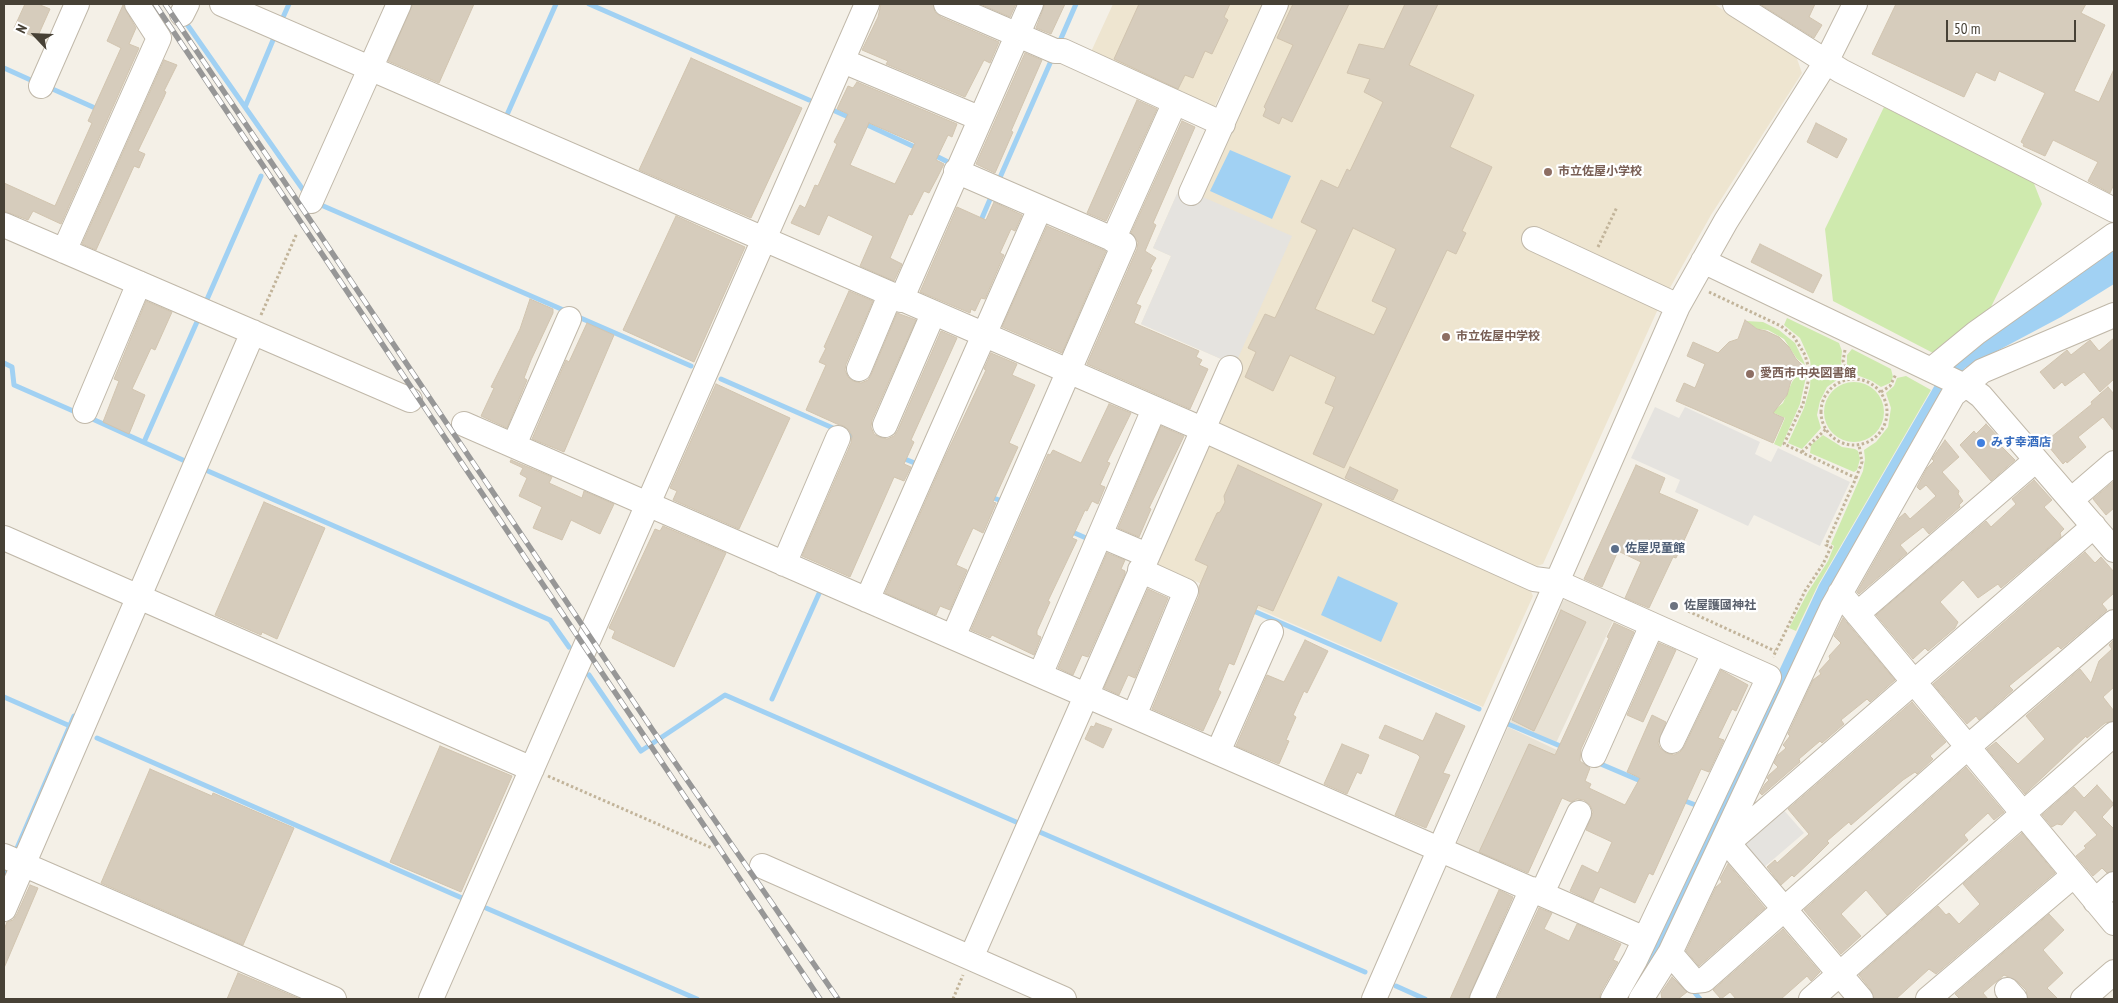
<!DOCTYPE html>
<meta charset="utf-8">
<style>
body{margin:0}
#map{position:relative;width:2118px;height:1003px;overflow:hidden;background:#f4f0e7;font-family:"PT Sans Narrow",sans-serif}
canvas{display:block}
.frame{position:absolute;inset:0;border:5px solid #474136;pointer-events:none}
.north{position:absolute;left:10px;top:10px;width:50px;height:50px;-webkit-text-stroke:4px #fff;paint-order:stroke;rotate:295deg;font-size:14px;font-weight:700;line-height:20px;text-align:center;color:#474136}
.north::after{content:'';display:block;margin:auto;width:18px;height:22px;background:#474136;clip-path:polygon(50% 0,100% 100%,50% 72%,0 100%)}
.scale{position:absolute;left:1946px;top:20px;width:130px;height:22px;box-sizing:border-box;border:2px solid #474136;border-top:0;padding-left:6px;font-size:15px;line-height:18px;white-space:nowrap;color:#474136;-webkit-text-stroke:4px #fff;paint-order:stroke}
</style>
<div id="map">
<canvas width="2118" height="1003"></canvas>
<div class="frame"></div>
<div class="north">N</div>
<div class="scale">50 m</div>
</div>
<script>
const ctx = document.querySelector('canvas').getContext('2d');
ctx.lineJoin = 'round';
function paint(path, color) { ctx.fillStyle = color; ctx.fill(path, 'evenodd'); }
const toPath = rows => new Path2D(rows.map(r => 'M' + r).join(''));
function trace(path, color, width, dash) { ctx.strokeStyle = color; ctx.lineWidth = width; ctx.lineCap = dash ? 'butt' : 'round'; ctx.setLineDash(dash || []); ctx.stroke(path); }
function write(font, color, halo, rows, align = 'center') {
  ctx.font = font + ' "PT Sans Narrow","Noto Sans JP",sans-serif'; ctx.lineWidth = 4.5; ctx.setLineDash([]); ctx.textBaseline = 'middle'; ctx.strokeStyle = halo; ctx.fillStyle = color; for (const [text, x, y, turn = 0] of rows) {
    ctx.save(); ctx.translate(x, y); ctx.rotate((+turn || 0) * Math.PI / 180); ctx.textAlign = isNaN(turn) ? turn : align; if (halo) ctx.strokeText(text, 0, 0); ctx.fillText(text, 0, 0); ctx.restore();
  }
}
paint(toPath([
 [1570,598,1615,617,1556,743,1510,722,1563,601],
 [1508,727,1557,750,1502,869,1458,850,1457,843]
]), '#e8e2d5');
paint(toPath([
 [1113,4,1262,4,1215,106,1209,108,1090,54],
 [1284,4,1714,4,1796,56,1802,73,1711,215,1658,309,1543,564,1531,568,1217,431,1237,366,1141,324,1171,256,1153,248,1207,126],
 [1206,443,1528,585,1533,596,1483,707,1149,561]
]), '#eee5d0');
paint(toPath([
 [1884,107,2033,181,2042,204,1987,315,1935,354,1833,301,1825,229],
 [1787,318,1839,343,1842,351,1841,362,1843,373,1841,377,1827,387,1820,401,1817,415,1821,428,1802,449,1788,443,1804,408,1810,387,1811,368,1810,360,1800,338,1784,325],
 [1746,321,1763,322,1779,330,1795,343,1804,362,1805,365,1806,377,1800,404,1781,447,1774,444,1785,418,1772,412,1783,403,1792,382,1805,365,1797,359,1784,339,1768,330,1757,329],
 [1852,349,1891,369,1893,377,1890,383,1881,387,1872,381,1849,372,1847,367,1847,355],
 [1906,376,1931,390,1818,585,1796,631,1789,628,1808,592,1828,561,1834,546,1831,544,1863,471,1865,459,1864,450,1876,442,1888,427,1891,408,1886,393,1894,386,1897,378],
 '1824 412a30 30 0 1 1 60 0a30 30 0 1 1-60 0Z',
 [1823,435,1842,447,1855,449,1858,451,1860,459,1857,470,1854,472,1810,453,1811,445]
]), '#cfeaae');
paint(toPath([
 [1180,187,1292,236,1235,365,1141,324,1171,256,1153,248],
 [1655,407,1679,418,1685,407,1760,442,1755,454,1771,462,1778,448,1850,482,1820,546,1754,515,1748,526,1675,492,1680,480,1631,458],
 [1781,807,1804,833,1762,869,1742,841]
]), '#e5e3df');
paint(toPath([
 [1230,150,1291,176,1272,219,1210,191],
 [2114,248,2114,284,2061,317,1965,368,1944,394,1655,958,1628,999,1621,999,1639,971,1819,585,1943,371],
 [1338,576,1398,603,1381,642,1321,615]
]), '#a1d1f3');
trace(toPath([
 [589,4,809,100],
 [184,20,306,194],
 [280,24,289,4],
 [1059,43,1076,4],
 [4,68,35,82],
 [48,87,95,108],
 [245,107,276,33],
 [835,111,853,119],
 [506,117,556,4],
 [863,123,919,149],
 [932,154,950,163],
 [998,182,1051,61],
 [321,205,568,312],
 [979,225,991,197],
 [205,304,261,176],
 [576,316,691,366],
 [4,363,12,367,14,385,80,414],
 [721,379,858,439],
 [88,417,185,461],
 [144,442,200,315],
 [900,457,917,464],
 [201,468,550,620,569,647],
 [988,496,1002,501],
 [1070,531,1086,538],
 [1249,609,1479,709],
 [589,675,641,751,725,695,1023,825],
 [4,697,70,726],
 [772,699,821,589],
 [1508,724,1565,748],
 [97,738,462,898],
 [1596,762,1643,782],
 [1680,799,1698,806],
 [1035,830,1365,972],
 [14,855,74,716],
 [4,878,10,865],
 [486,908,697,999],
 [1396,986,1425,999],
 [1691,988,1700,999]
]), '#a1d1f3', 5);
const building = toPath([
 [25,4,38,4,50,9,37,38,14,28,25,4],
 [413,4,474,4,439,83,388,61,413,4],
 [881,4,933,4,935,12,941,17,999,42,990,63,984,60,965,97,886,64,888,61,862,50,878,17,881,4],
 [980,4,1016,4,1010,17,980,4],
 [1045,4,1065,4,1051,34,1036,28,1045,4],
 [1139,4,1230,4,1224,17,1228,20,1212,54,1205,51,1193,78,1185,75,1178,89,1114,59,1139,4],
 [1293,4,1349,4,1292,122,1282,117,1279,124,1263,116,1266,109,1264,107,1293,45,1277,38,1293,4],
 [1405,4,1438,4,1409,65,1474,95,1450,147,1492,167,1462,231,1466,233,1456,254,1447,250,1344,468,1313,454,1334,407,1325,403,1336,377,1290,355,1273,391,1245,377,1256,352,1248,348,1265,314,1275,318,1317,230,1301,222,1321,180,1338,188,1347,169,1350,171,1383,102,1364,92,1370,79,1347,73,1359,44,1384,49,1405,4],
 [1353,228,1396,249,1372,301,1387,308,1374,335,1315,309,1353,228],
 [1760,4,1815,4,1809,17,1822,25,1814,38,1760,4],
 [1896,4,2086,4,2081,13,2105,25,2074,91,2099,102,2114,69,2114,184,2110,193,2088,181,2098,162,2053,140,2045,156,2023,146,2024,144,2021,142,2045,93,1999,71,1995,81,1976,72,1964,97,1872,54,1896,4],
 [123,5,136,28,129,44,139,48,61,224,33,211,28,220,4,211,4,183,55,206,92,123,88,121,121,48,107,41,123,5],
 [1025,53,1042,60,1011,131,1013,132,995,173,976,164,1025,53],
 [691,58,802,108,751,218,639,170,691,58],
 [164,60,177,65,164,91,166,92,164,97,138,151,145,154,139,168,134,166,96,250,82,244,164,60],
 [857,82,957,124,952,137,948,135,936,160,944,164,937,178,929,193,924,191,912,215,909,214,890,258,902,264,894,281,860,266,873,236,828,215,819,235,791,223,800,205,805,208,815,185,818,186,837,144,834,142,848,114,837,109,848,86,853,88,857,82],
 [869,123,915,143,895,184,850,165,869,123],
 [1137,100,1157,109,1106,221,1087,213,1137,100],
 [1182,121,1195,127,1153,223,1156,225,1145,251,1156,258,1150,269,1152,270,1136,304,1141,306,1134,323,1199,351,1196,357,1202,360,1199,365,1208,369,1190,409,1087,364,1137,249,1138,242,1131,233,1182,121],
 [1816,123,1847,139,1837,158,1807,142,1816,123],
 [994,202,1022,215,1015,231,1011,229,1000,253,1004,255,985,299,981,298,975,311,971,309,970,313,920,292,957,207,986,220,994,202],
 [676,216,745,247,694,362,623,330,676,216],
 [1047,226,1106,251,1062,353,1002,327,1047,226],
 [1760,244,1822,275,1813,293,1751,262,1760,244],
 [849,291,873,301,846,364,845,370,848,377,853,381,861,383,868,380,871,375,897,313,916,320,872,420,871,427,874,434,879,437,887,439,894,436,898,430,941,331,957,338,911,440,914,442,904,464,911,467,904,481,894,477,850,577,802,556,851,443,852,436,849,430,844,426,837,424,806,410,826,365,819,362,826,348,824,347,849,291],
 [530,299,553,309,553,313,531,360,524,378,527,380,507,428,481,416,494,388,491,387,520,329,530,299],
 [146,301,172,312,155,350,151,348,132,389,145,395,129,434,103,422,119,381,114,379,146,301],
 [1745,320,1757,329,1766,331,1779,337,1789,347,1796,359,1803,366,1791,381,1787,395,1773,413,1784,418,1773,443,1676,401,1684,383,1695,388,1705,364,1687,356,1693,342,1718,353,1729,342,1738,339,1745,320],
 [587,323,614,335,564,452,532,439,566,360,569,362,587,323],
 [2114,338,2114,379,2100,392,2084,372,2065,386,2062,382,2054,389,2040,372,2067,350,2071,355,2090,340,2099,351,2114,338],
 [991,353,1017,364,1012,375,1035,385,1009,443,1018,447,993,502,996,503,983,533,973,528,956,565,967,570,950,610,940,606,936,615,885,593,945,457,986,370,984,369,991,353],
 [716,384,790,418,739,529,673,500,677,491,670,488,716,384],
 [2108,387,2114,394,2114,431,2103,417,2078,437,2086,447,2067,463,2066,461,2063,464,2045,442,2092,404,2091,402,2108,387],
 [1109,404,1131,413,1107,462,1110,463,1100,485,1105,487,1098,504,1092,501,1087,511,1085,510,1073,536,1072,538,1077,540,1048,601,1050,602,1037,631,1037,635,1041,637,1034,655,992,635,990,638,971,630,1048,454,1050,455,1053,450,1081,463,1109,404],
 [1986,424,2003,442,2000,445,2015,460,1991,481,1960,445,1974,431,1976,434,1986,424],
 [1161,426,1184,436,1149,508,1151,509,1139,537,1118,528,1161,426],
 [1945,440,1959,457,1942,472,1959,491,1958,494,1963,501,1959,505,1960,507,1929,534,1923,527,1900,545,1907,553,1859,594,1857,592,1899,518,1905,513,1910,519,1936,496,1926,485,1920,490,1917,487,1927,468,1934,461,1932,459,1945,440],
 [511,460,552,477,549,483,582,498,584,491,614,504,600,534,571,520,562,540,533,528,542,507,519,496,527,478,520,474,523,468,510,462,511,460],
 [1238,465,1322,504,1273,611,1258,605,1234,665,1229,663,1218,690,1221,692,1203,731,1152,709,1199,596,1199,587,1208,566,1195,560,1217,513,1220,512,1225,502,1224,496,1238,465],
 [1636,465,1665,478,1659,493,1698,510,1676,558,1673,557,1649,608,1625,598,1641,562,1618,551,1602,587,1584,579,1636,465],
 [1350,467,1398,490,1393,500,1345,478,1350,467],
 [2034,480,2052,500,2044,507,2064,529,2060,533,2061,537,2001,588,1998,584,1978,598,1963,580,1940,602,1958,622,1955,628,1928,651,1925,648,1913,659,1876,615,1986,521,1991,527,2016,504,2012,499,2034,480],
 [2114,481,2114,508,2106,515,2093,499,2114,481],
 [264,502,325,528,277,639,262,632,261,635,215,615,264,502],
 [663,526,726,553,674,667,612,638,615,631,609,628,655,529,660,531,663,526],
 [2085,552,2095,563,2101,557,2114,572,2114,593,2102,604,2107,610,2061,649,2058,646,2009,686,2013,690,1979,720,1976,716,1967,724,1933,684,2085,552],
 [1107,553,1125,560,1121,569,1125,571,1125,574,1088,657,1082,655,1073,675,1058,668,1107,553],
 [1148,589,1168,598,1135,678,1128,675,1119,695,1104,688,1148,589],
 [1561,610,1586,622,1534,731,1512,720,1561,610],
 [1843,618,1895,680,1870,702,1867,699,1841,720,1844,724,1822,743,1820,741,1799,759,1800,762,1762,795,1760,793,1765,784,1769,780,1767,778,1769,775,1778,767,1774,763,1778,755,1786,748,1783,745,1790,736,1788,734,1813,680,1821,674,1819,671,1830,659,1829,656,1841,643,1834,636,1843,618],
 [1614,623,1634,632,1581,749,1580,761,1590,768,1585,781,1591,784,1589,788,1625,805,1640,778,1627,772,1652,715,1666,722,1658,743,1660,748,1666,753,1674,755,1680,752,1684,747,1721,670,1748,685,1736,711,1732,709,1718,738,1724,740,1709,772,1701,769,1653,875,1649,873,1635,903,1600,887,1593,902,1570,891,1582,865,1598,873,1612,842,1586,830,1593,812,1590,805,1584,800,1577,799,1571,802,1562,798,1528,873,1479,852,1529,744,1555,755,1609,638,1607,637,1614,623],
 [1305,640,1328,651,1307,693,1304,691,1293,715,1296,717,1286,740,1289,741,1279,764,1236,746,1267,675,1284,682,1305,640],
 [2114,640,2114,687,2103,697,2114,711,2114,721,2105,723,2087,738,2086,736,2025,794,1987,749,1996,742,2018,764,2045,739,2026,716,2080,669,2091,683,2099,661,2112,649,2109,645,2114,640],
 [1659,643,1676,650,1643,722,1627,715,1659,643],
 [1912,702,1946,742,1930,756,1933,759,1917,774,1915,772,1903,780,1851,825,1849,822,1827,841,1829,843,1811,861,1794,877,1792,875,1781,885,1767,867,1775,860,1777,863,1809,834,1788,809,1912,702],
 [1436,713,1465,726,1443,773,1450,775,1426,828,1395,815,1420,757,1417,754,1379,738,1385,725,1423,741,1436,713],
 [1096,723,1112,729,1103,748,1085,739,1091,726,1094,727,1096,723],
 [1342,744,1369,755,1361,774,1357,772,1347,794,1324,784,1342,744],
 [440,746,512,776,461,892,390,862,440,746],
 [1966,767,2004,812,1994,820,1988,813,1964,835,1968,840,1887,915,1866,890,1841,914,1861,936,1841,954,1804,910,1966,767],
 [150,769,212,796,213,793,294,828,243,945,101,883,150,769],
 [2097,785,2114,804,2102,817,2114,829,2114,871,2107,873,2102,868,2093,876,2076,856,2086,848,2084,846,2097,835,2075,810,2062,825,2057,824,2052,827,2042,815,2074,787,2084,798,2097,785],
 [2022,833,2055,873,1936,974,1929,969,1896,999,1874,999,1871,990,1859,975,1938,906,1946,915,1949,913,1959,924,1980,904,1963,884,2022,833],
 [1728,864,1765,908,1699,966,1686,951,1716,887,1722,882,1720,879,1728,864],
 [30,885,38,888,4,968,4,930,7,922,13,920,17,914,30,885],
 [1499,890,1513,897,1468,999,1450,999,1499,890],
 [1539,908,1552,913,1544,929,1569,941,1577,924,1621,944,1613,960,1618,962,1601,992,1599,999,1497,999,1539,908],
 [2049,914,2064,930,2043,950,2063,973,2047,988,2058,999,2028,999,2026,990,2017,981,2004,975,1983,993,1988,999,1960,999,1955,994,2049,914],
 [1783,929,1820,972,1811,981,1807,976,1781,999,1736,999,1730,992,1721,999,1713,990,1783,929],
 [238,973,300,999,227,999,238,973],
 [1672,977,1687,992,1678,999,1662,999,1661,993,1672,977]
]);
paint(building, '#d6ccbc');
trace(building, '#d1c4af', 1);
const minor = toPath([
 [222,4,1202,429,1534,579,1557,582,1769,677,1635,960,1613,999],
 [946,4,1055,51,1063,51,1223,124],
 [1735,4,1841,71,2114,210],
 [182,14,187,4],
 [843,61,979,118],
 [41,86,77,4],
 [1191,193,1276,4],
 [311,201,399,4],
 [4,225,410,400],
 [1534,239,1678,306],
 [1113,240,1175,102],
 [64,251,159,38,137,4],
 [1703,261,1973,390,1981,396,2114,550],
 [901,300,1031,4],
 [859,369,890,295],
 [1931,370,1976,333,2114,235],
 [85,411,139,283],
 [464,424,1645,939],
 [885,425,933,314],
 [514,445,569,319],
 [2071,500,2114,463],
 [1100,535,1147,555],
 [4,538,532,769],
 [784,564,838,438],
 [1840,593,2114,923],
 [867,600,1040,208],
 [1857,614,2036,460],
 [953,637,1124,244,956,171],
 [1040,675,1154,409],
 [1134,716,1186,591,1140,570],
 [1672,741,1714,653],
 [1218,752,1271,632],
 [1594,755,1652,625],
 [1724,840,1728,843,1861,999],
 [1728,843,2094,526],
 [4,856,334,999],
 [762,866,1064,999],
 [1542,893,1579,813],
 [2095,901,2114,884],
 [4,909,253,332],
 [1670,953,1694,981,1704,980,1968,747,2114,622],
 [971,958,1230,368],
 [2007,990,2015,999],
 [431,999,867,4],
 [1374,999,1678,306,1726,221,1826,62,1855,4],
 [1482,999,1532,889],
 [1641,999,1670,953,1832,608,1953,395,1982,371,2114,315],
 [1811,999,2114,734],
 [1928,999,2074,875],
 [2083,999,2114,972]
]);
trace(minor, '#c0b8a9', 26);
trace(toPath([
 [1598,247,1617,207],
 [1709,292,1781,326,1794,337,1805,355,1809,369,1808,382,1803,404,1784,444,1856,478,1826,545,1831,547,1823,564,1805,591,1773,657],
 [261,315,297,233],
 [1845,350,1843,361,1848,378],
 '1821 412a33 33 0 1 1 66 0a33 33 0 1 1-66 0Z',
 [1881,392,1890,386,1896,374],
 [1802,452,1826,429],
 [1856,478,1862,462,1859,445],
 [1688,611,1775,651],
 [548,776,712,848],
 [953,999,963,975]
]), '#c2b49a', 3, [2.5, 2.5]);
trace(minor, '#fff', 24);
const rail = toPath([
 [155,4,820,999],
 [165,4,654,732,838,999]
]);
trace(rail, '#979797', 5.5);
trace(rail, '#fff', 4, [11]);
for (const [x, y, r, color] of [
 [1548,172,5,"#8d6e63"],
 [1446,337,5,"#8d6e63"],
 [1750,374,5,"#8d6e63"],
 [1981,443,5,"#3f7fe0"],
 [1615,549,5,"#5c6f8a"],
 [1674,606,5,"#6b7280"]
]) { const dot = new Path2D(); dot.arc(x, y, r, 0, 2 * Math.PI); ctx.fillStyle = color; ctx.fill(dot); trace(dot, '#fff', 2); }
write('bold 12px', '#785e54', '#fff', [
 ["市立佐屋小学校",1558,172],
 ["市立佐屋中学校",1456,337],
 ["愛西市中央図書館",1760,374]
], 'left');
write('bold 12px', '#366cbe', '#fff', [
 ["みす幸酒店",1991,443]
], 'left');
write('bold 12px', '#4e5e75', '#fff', [
 ["佐屋児童館",1625,549]
], 'left');
write('bold 12px', '#5b616d', '#fff', [
 ["佐屋護國神社",1684,606]
], 'left');
</script>
